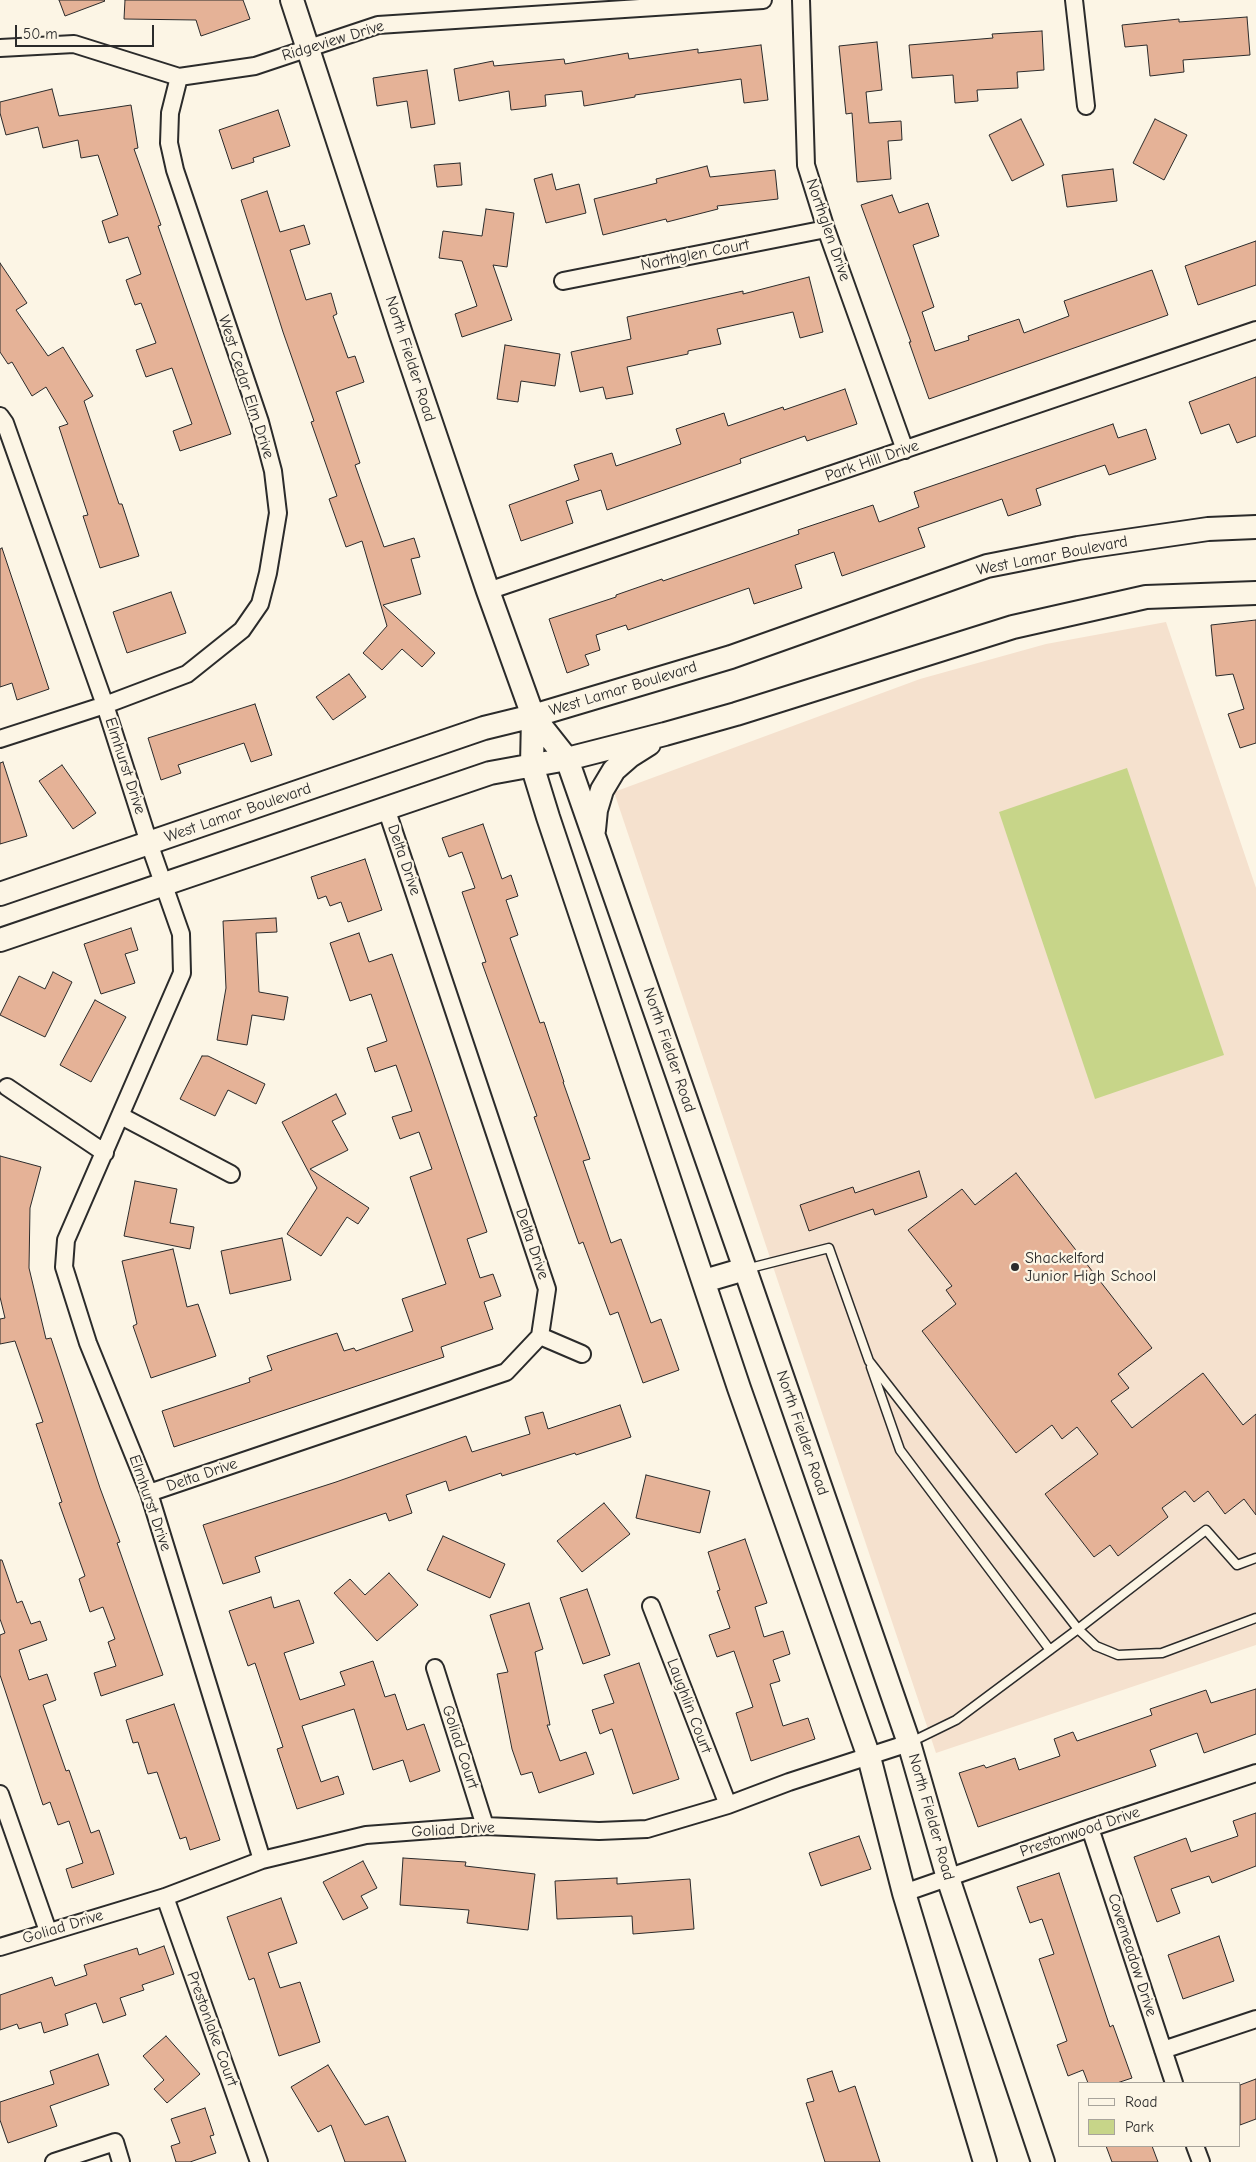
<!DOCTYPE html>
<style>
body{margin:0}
#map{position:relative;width:1256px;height:2162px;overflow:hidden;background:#fcf5e5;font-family:"Comic Neue",sans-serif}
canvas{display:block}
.legend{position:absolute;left:1078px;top:2082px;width:162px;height:65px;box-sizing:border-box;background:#fcf5e5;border:1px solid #a8a49b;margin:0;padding:6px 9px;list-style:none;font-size:15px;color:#2b2b2b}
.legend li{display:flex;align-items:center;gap:10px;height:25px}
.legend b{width:25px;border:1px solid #a8a49b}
.scale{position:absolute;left:15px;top:25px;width:139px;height:22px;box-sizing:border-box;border:2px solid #2b2b2b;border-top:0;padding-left:6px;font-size:15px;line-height:18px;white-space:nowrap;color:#2b2b2b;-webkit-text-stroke:4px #fcf5e5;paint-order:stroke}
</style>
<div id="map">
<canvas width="1256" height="2162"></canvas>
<ul class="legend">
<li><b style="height:6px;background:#fcf5e5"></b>Road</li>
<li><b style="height:14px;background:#c7d589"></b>Park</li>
</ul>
<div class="scale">50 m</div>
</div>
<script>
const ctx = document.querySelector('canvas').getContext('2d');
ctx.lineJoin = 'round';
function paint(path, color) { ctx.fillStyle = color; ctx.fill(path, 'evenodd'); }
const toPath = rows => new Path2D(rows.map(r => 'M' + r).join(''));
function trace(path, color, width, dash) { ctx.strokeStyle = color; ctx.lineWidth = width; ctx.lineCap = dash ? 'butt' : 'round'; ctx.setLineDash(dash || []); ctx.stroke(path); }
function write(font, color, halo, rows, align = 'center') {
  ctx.font = font + ' "Comic Neue",sans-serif'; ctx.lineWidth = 4.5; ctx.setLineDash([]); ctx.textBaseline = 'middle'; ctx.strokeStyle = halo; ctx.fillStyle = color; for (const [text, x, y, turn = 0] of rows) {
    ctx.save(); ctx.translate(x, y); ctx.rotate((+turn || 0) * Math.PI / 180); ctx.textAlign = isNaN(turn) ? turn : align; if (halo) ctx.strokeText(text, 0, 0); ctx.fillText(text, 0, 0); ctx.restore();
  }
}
paint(toPath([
 [1166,622,1256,888,1256,1645,936,1753,614,792,920,679,1046,644]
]), '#f5e1ce');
paint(toPath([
 [1127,768,1224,1055,1095,1099,999,812]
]), '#c7d589');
const building = toPath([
 [59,0,104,0,105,1,65,16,59,0],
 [125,0,243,0,250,19,201,36,196,20,124,19,125,0],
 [1247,17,1250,55,1183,60,1184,72,1150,76,1147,45,1125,47,1122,25,1179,19,1179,22,1247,17],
 [1042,31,1044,70,1017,72,1018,88,977,90,978,101,955,103,953,75,912,78,909,45,993,38,992,34,1042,31],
 [877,42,882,90,866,92,869,123,901,121,902,140,888,141,891,179,857,182,852,113,846,114,839,46,877,42],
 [761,45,768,100,744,103,741,79,635,95,635,97,584,106,582,91,545,95,546,106,511,110,509,91,459,101,454,69,493,61,494,66,564,59,565,64,628,53,629,59,698,49,698,53,761,45],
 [427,70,435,124,411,128,407,101,377,106,373,78,427,70],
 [52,89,59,116,131,105,138,148,134,149,161,225,158,226,231,434,180,451,173,431,192,424,172,368,146,377,136,350,156,343,141,303,135,305,126,280,141,274,128,237,109,243,102,221,118,215,98,155,81,158,78,140,43,148,38,127,6,135,0,113,0,102,52,89],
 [278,110,290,146,253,158,254,162,232,169,219,130,278,110],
 [1021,119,1044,165,1012,181,989,135,1021,119],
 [1155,119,1187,135,1164,180,1133,163,1155,119],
 [460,163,462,185,437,187,434,165,460,163],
 [707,166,710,177,775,170,778,199,717,206,718,209,667,222,666,219,603,235,594,199,657,183,656,179,707,166],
 [1113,169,1117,201,1067,207,1062,175,1113,169],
 [552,174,556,190,579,184,586,213,546,223,534,179,552,174],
 [267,191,280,232,304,225,310,244,290,250,306,300,331,293,337,314,333,316,348,358,355,356,364,382,336,392,360,463,355,465,384,547,414,538,420,557,411,559,421,594,383,605,435,653,422,667,402,649,382,670,363,653,387,626,362,541,346,547,329,499,337,496,311,422,314,421,283,332,241,200,267,191],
 [892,195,899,213,928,203,939,236,913,245,934,307,922,312,935,351,969,340,968,336,1019,319,1024,333,1069,316,1064,301,1152,270,1168,315,929,399,909,342,911,342,861,205,892,195],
 [486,209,514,213,507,267,493,265,512,320,462,337,455,314,477,306,462,261,439,258,443,231,482,236,486,209],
 [1256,241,1256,285,1198,305,1185,266,1256,241],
 [0,263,27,303,16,310,48,356,63,347,93,396,84,401,119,504,122,504,139,556,100,568,83,516,88,515,59,427,68,424,46,387,32,396,12,362,8,364,0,352,0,263],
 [809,277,823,332,800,338,793,312,717,329,721,344,688,351,688,354,627,367,633,394,606,399,603,387,580,392,571,352,631,339,627,317,743,291,743,294,809,277],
 [505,345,560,354,555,386,521,381,518,402,497,399,505,345],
 [1256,377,1256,436,1237,443,1229,424,1201,434,1189,402,1256,377],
 [845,389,857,424,807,441,805,436,740,459,741,463,607,510,601,490,566,501,573,523,521,541,509,505,579,480,574,465,612,453,616,466,681,444,676,429,724,413,728,426,783,407,784,410,845,389],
 [1113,424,1118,438,1146,429,1156,459,1109,475,1105,465,1036,489,1041,505,1008,516,1002,499,918,528,925,547,842,576,834,552,795,565,802,588,754,604,749,588,628,630,626,625,596,635,600,650,585,655,589,665,567,673,549,619,616,597,616,595,662,579,663,581,799,534,798,530,873,505,879,522,919,507,914,492,1113,424],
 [2,548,49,689,17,700,12,683,0,687,0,549,2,548],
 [171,592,186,633,127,653,113,612,171,592],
 [1256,620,1256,743,1240,748,1228,714,1244,709,1233,674,1216,676,1211,625,1256,620],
 [349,674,366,697,333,720,316,697,349,674],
 [255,704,272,755,251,762,244,743,178,765,181,773,161,780,148,738,255,704],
 [3,762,27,836,0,844,0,763,3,762],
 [62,765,96,813,73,829,39,781,62,765],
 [483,824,502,879,511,875,518,896,506,900,518,935,510,938,540,1023,544,1022,564,1082,563,1082,590,1159,583,1161,611,1243,621,1239,651,1323,661,1319,679,1370,643,1383,618,1312,610,1315,583,1242,579,1244,534,1117,537,1116,482,963,486,962,462,892,475,888,462,852,449,857,442,838,483,824],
 [365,859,382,910,348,922,341,902,330,906,326,896,318,899,311,877,365,859],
 [276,918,277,932,256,933,259,992,288,997,284,1020,252,1015,247,1045,217,1040,226,988,223,921,276,918],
 [131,928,138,950,125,954,135,983,101,994,84,944,131,928],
 [359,933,369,962,392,954,432,1069,487,1232,467,1239,480,1278,493,1274,501,1296,484,1302,493,1329,441,1347,444,1357,174,1447,162,1411,250,1382,249,1378,272,1370,267,1356,291,1348,337,1333,344,1351,354,1348,356,1351,413,1331,402,1299,446,1284,410,1177,432,1169,419,1132,400,1139,392,1117,412,1111,396,1065,375,1072,367,1048,387,1041,371,994,350,1001,330,943,359,933],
 [53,972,72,982,45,1037,0,1015,19,976,45,989,53,972],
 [95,1000,126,1017,91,1082,60,1065,95,1000],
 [202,1056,208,1056,265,1084,256,1104,228,1090,215,1116,180,1099,202,1056],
 [336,1094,346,1114,332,1121,348,1150,310,1169,369,1208,358,1224,347,1217,321,1256,287,1234,317,1188,282,1122,336,1094],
 [0,1156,41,1167,30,1208,29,1268,46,1339,51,1338,100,1488,120,1542,117,1543,163,1675,101,1696,94,1673,116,1666,108,1642,115,1639,103,1607,90,1612,79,1579,85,1576,59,1503,62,1502,36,1424,43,1422,15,1341,0,1344,0,1319,5,1318,0,1297,0,1156],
 [919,1171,927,1197,875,1215,873,1209,809,1231,800,1205,853,1187,855,1193,919,1171],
 [1016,1173,1152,1348,1118,1374,1129,1388,1111,1401,1132,1428,1203,1373,1243,1425,1256,1414,1256,1515,1244,1499,1225,1514,1208,1491,1194,1502,1185,1491,1162,1508,1168,1517,1118,1556,1110,1545,1094,1557,1045,1494,1098,1454,1077,1427,1062,1439,1052,1425,1016,1453,922,1331,956,1304,946,1290,952,1286,908,1230,962,1189,975,1205,1016,1173],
 [135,1181,177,1189,170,1223,194,1227,190,1249,124,1236,135,1181],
 [282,1238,291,1280,230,1294,221,1251,282,1238],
 [173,1249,187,1307,198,1304,216,1356,151,1378,133,1326,137,1324,122,1261,173,1249],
 [620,1405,631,1437,576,1455,575,1453,502,1476,501,1473,449,1491,446,1481,406,1495,412,1513,389,1521,386,1513,255,1557,260,1572,223,1584,203,1525,336,1482,466,1436,472,1452,530,1434,525,1417,543,1412,548,1429,620,1405],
 [646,1475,710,1491,700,1533,636,1518,646,1475],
 [604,1503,630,1534,582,1572,557,1541,604,1503],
 [443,1536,505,1564,490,1598,427,1570,443,1536],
 [745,1539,767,1603,755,1607,764,1637,783,1631,790,1654,773,1660,780,1681,770,1684,783,1726,808,1718,815,1739,751,1761,736,1713,753,1707,734,1651,717,1657,709,1635,730,1628,717,1591,720,1590,708,1552,745,1539],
 [0,1560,2,1560,17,1603,22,1601,31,1624,40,1621,47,1640,19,1650,29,1680,47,1674,56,1700,43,1705,66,1771,69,1770,91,1833,99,1830,114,1874,72,1888,66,1869,83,1863,69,1821,58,1825,50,1802,43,1805,0,1675,0,1635,5,1633,0,1619,0,1560],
 [389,1573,418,1605,377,1641,334,1593,350,1579,365,1595,389,1573],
 [587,1589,610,1655,583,1664,560,1598,587,1589],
 [271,1597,274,1608,299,1600,314,1643,284,1653,300,1700,345,1685,340,1672,373,1661,385,1697,395,1694,407,1730,424,1724,440,1771,410,1782,403,1760,373,1770,354,1709,302,1726,321,1782,338,1776,344,1794,297,1809,277,1749,283,1747,255,1663,248,1666,229,1611,271,1597],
 [529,1603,543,1649,535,1652,550,1725,547,1725,560,1761,586,1752,594,1774,539,1793,532,1772,521,1775,512,1749,497,1674,508,1672,490,1615,529,1603],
 [639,1663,679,1779,633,1794,612,1729,600,1734,592,1710,614,1703,604,1675,639,1663],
 [1256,1689,1256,1734,1204,1753,1197,1733,1150,1750,1156,1766,978,1827,959,1773,984,1765,986,1768,1015,1758,1019,1770,1060,1756,1054,1739,1073,1732,1077,1741,1152,1715,1150,1709,1206,1690,1211,1703,1256,1689],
 [174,1704,220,1840,190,1850,186,1837,180,1839,157,1772,148,1774,138,1742,133,1743,126,1720,174,1704],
 [1256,1813,1256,1866,1212,1883,1209,1876,1171,1889,1180,1913,1157,1922,1134,1857,1186,1838,1191,1852,1238,1836,1233,1821,1256,1813],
 [859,1836,871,1869,821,1886,809,1853,859,1836],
 [403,1858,466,1862,465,1866,535,1874,528,1930,467,1923,469,1910,400,1905,403,1858],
 [363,1861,377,1888,361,1896,368,1908,343,1920,323,1882,363,1861],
 [1059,1873,1110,2027,1113,2025,1132,2078,1117,2083,1088,2083,1083,2070,1068,2076,1057,2045,1067,2041,1039,1959,1054,1954,1042,1919,1030,1923,1017,1887,1059,1873],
 [617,1878,617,1884,690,1879,694,1929,633,1934,632,1916,557,1919,555,1881,617,1878],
 [281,1898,297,1943,268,1953,280,1988,300,1982,320,2042,279,2056,254,1978,249,1980,227,1917,281,1898],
 [1219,1936,1234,1981,1183,1999,1168,1955,1219,1936],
 [164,1946,174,1974,142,1985,144,1990,120,1998,126,2015,103,2023,96,2003,65,2014,68,2025,44,2033,41,2022,19,2029,17,2024,0,2030,0,1995,52,1977,55,1986,87,1975,84,1965,137,1948,139,1955,164,1946],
 [166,2036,200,2074,167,2103,154,2089,164,2080,143,2056,166,2036],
 [98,2054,109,2085,50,2106,57,2126,8,2143,0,2120,0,2102,54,2084,50,2071,98,2054],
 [328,2065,365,2125,388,2116,406,2162,345,2162,331,2125,318,2132,291,2087,328,2065],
 [832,2071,839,2092,855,2086,880,2162,825,2162,806,2103,814,2101,807,2079,832,2071],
 [1256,2079,1256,2119,1240,2125,1240,2085,1256,2079],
 [205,2108,214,2135,210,2136,216,2153,190,2162,176,2162,171,2146,180,2143,171,2119,205,2108],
 [1106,2146,1152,2146,1158,2162,1112,2162,1106,2146]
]);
paint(building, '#e5b297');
trace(building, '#2b2b2b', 1);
const service = toPath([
 [746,1269,829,1248,869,1361,1078,1629,1096,1646,1118,1655,1162,1653,1256,1618],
 [871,1367,900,1450,1050,1650],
 [911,1742,956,1720,1078,1629,1206,1530,1237,1565,1256,1558]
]);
const minor = toPath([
 [801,0,806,165,826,229,905,450],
 [1074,0,1086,106],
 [0,48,74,44,179,77,255,66,378,25,763,0],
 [563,281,826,229],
 [0,416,5,423,105,705,149,843,181,934,182,973,66,1240,64,1267,88,1343,149,1493,262,1860],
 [488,591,1256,330],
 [0,739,105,705,187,674,242,630,260,604,268,573,278,513,273,471,260,422,175,170,169,143,170,113,179,77],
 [7,1087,105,1153],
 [121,1116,231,1174],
 [540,1336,582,1354],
 [149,1493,506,1372,540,1336,547,1289,386,808],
 [651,1606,728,1805],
 [435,1668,485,1826],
 [0,1794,48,1931],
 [1090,1828,1174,2083],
 [904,1893,1090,1828,1256,1773],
 [165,1897,259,2162],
 [0,1947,165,1897,262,1860,366,1835,485,1826,599,1831,647,1829,728,1805,789,1782,909,1743],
 [1163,2050,1256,2019],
 [1195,2146,1201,2162],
 [54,2162,115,2142,121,2162]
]);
const secondary = toPath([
 [292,0,401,334,488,591,533,716,567,759,745,1269,909,1743,948,1878,1043,2162],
 [533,716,532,765,548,817,739,1388,869,1757,904,1893,985,2162],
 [594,830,596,810,602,790,614,770,630,756,649,744],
 [0,894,484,728,533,716,731,657,987,566,1078,548,1208,529,1256,527],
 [0,940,490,773,567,759,665,734,736,714,1013,627,1146,597,1256,593],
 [704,1281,745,1269]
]);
trace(service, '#2b2b2b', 11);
trace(minor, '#2b2b2b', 20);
trace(secondary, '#2b2b2b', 26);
trace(service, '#fcf5e5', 8);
trace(minor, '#fcf5e5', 16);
trace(secondary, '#fcf5e5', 22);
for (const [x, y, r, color] of [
 [1015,1267,5,"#2b2b2b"]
]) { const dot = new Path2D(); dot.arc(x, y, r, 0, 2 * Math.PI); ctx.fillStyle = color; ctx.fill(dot); trace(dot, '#fcf5e5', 2); }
write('16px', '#2b2b2b', '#fcf5e5', [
 ["Ridgeview Drive",333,41,-17],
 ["Northglen Drive",828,230,71],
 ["Northglen Court",695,255,-11],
 ["North Fielder Road",410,359,72],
 ["West Cedar Elm Drive",246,387,72],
 ["Park Hill Drive",872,461,-19],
 ["West Lamar Boulevard",1052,556,-11],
 ["West Lamar Boulevard",623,689,-17],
 ["Elmhurst Drive",125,766,72],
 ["West Lamar Boulevard",238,813,-19],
 ["Delta Drive",404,860,71],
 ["North Fielder Road",669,1050,71],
 ["Delta Drive",532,1244,71],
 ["North Fielder Road",802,1433,71],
 ["Delta Drive",202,1475,-19],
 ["Elmhurst Drive",150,1503,71],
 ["Laughlin Court",689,1706,69],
 ["Goliad Court",460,1747,72],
 ["North Fielder Road",931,1817,74],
 ["Goliad Drive",453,1830,-3],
 ["Prestonwood Drive",1080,1832,-19],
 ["Goliad Drive",63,1927,-17],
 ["Covemeadow Drive",1132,1955,72],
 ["Prestonlake Court",212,2029,70]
]);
write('16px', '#2b2b2b', '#fcf5e5', [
 ["Shackelford",1025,1258],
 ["Junior High School",1025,1276]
], 'left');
</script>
